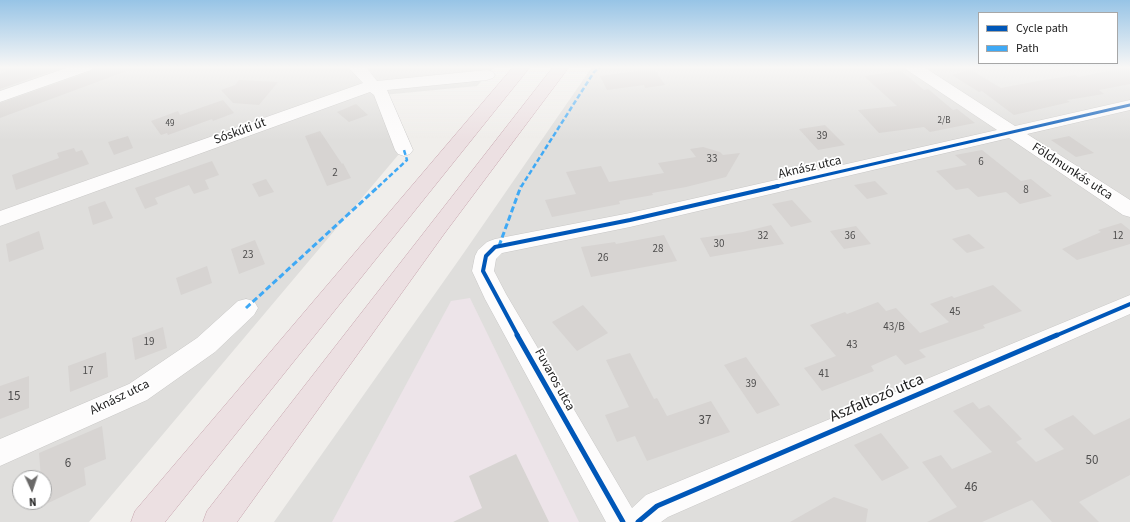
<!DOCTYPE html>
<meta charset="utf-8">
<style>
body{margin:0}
#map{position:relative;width:1130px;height:522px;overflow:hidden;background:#f0eeeb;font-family:"Source Sans 3",sans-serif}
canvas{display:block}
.legend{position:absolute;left:978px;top:12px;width:140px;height:52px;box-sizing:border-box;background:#fff;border:1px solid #a7a7a7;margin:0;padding:5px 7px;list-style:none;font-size:12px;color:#222}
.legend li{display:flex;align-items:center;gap:8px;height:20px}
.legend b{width:20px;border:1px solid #a7a7a7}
.north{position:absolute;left:12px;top:470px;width:40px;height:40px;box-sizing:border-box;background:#fff;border:1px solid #a7a7a7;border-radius:50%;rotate:177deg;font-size:11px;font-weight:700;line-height:16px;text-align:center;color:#222}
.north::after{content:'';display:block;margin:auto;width:14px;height:18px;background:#6a6968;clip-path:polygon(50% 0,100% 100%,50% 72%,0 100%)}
</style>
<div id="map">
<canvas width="1130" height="522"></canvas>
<ul class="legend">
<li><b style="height:5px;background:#0057b8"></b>Cycle path</li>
<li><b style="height:5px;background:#3fa9f5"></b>Path</li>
</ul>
<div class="north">N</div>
</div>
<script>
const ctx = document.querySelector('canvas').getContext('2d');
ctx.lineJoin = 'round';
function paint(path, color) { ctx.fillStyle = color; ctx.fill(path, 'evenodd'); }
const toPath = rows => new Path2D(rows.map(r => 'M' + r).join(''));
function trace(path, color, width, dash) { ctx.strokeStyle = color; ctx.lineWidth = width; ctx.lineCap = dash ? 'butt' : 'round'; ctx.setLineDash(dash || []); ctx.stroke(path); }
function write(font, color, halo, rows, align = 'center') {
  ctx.font = font + ' "Source Sans 3",sans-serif'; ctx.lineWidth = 3.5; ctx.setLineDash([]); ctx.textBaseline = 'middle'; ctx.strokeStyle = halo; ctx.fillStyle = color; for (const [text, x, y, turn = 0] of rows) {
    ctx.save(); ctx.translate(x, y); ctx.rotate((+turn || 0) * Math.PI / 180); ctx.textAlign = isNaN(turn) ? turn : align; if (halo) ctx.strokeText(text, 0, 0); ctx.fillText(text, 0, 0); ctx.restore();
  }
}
paint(toPath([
 [0,67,495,67,477,86,383,95,399,154,89,522,0,522],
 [20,478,44,478,44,502,20,502],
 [592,67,1130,67,1130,522,274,522,463,254]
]), '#dfdedc');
paint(toPath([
 [470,298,579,522,332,522,451,301]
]), '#ede4e9');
paint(toPath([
 [18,67,63,67,0,89,0,74],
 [94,67,132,67,132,69,0,118,0,103,92,71],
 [1130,67,1130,84,1099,90,1104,94,1067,100,1070,102,1014,115,982,91,979,92,952,75,971,70,1001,88,1038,81,1075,75,1078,77],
 [654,69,665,85,645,88,644,85,607,90,600,76],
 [901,71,924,90,928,89,953,110,957,109,975,123,930,132,924,127,879,133,858,110,897,106,864,76],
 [239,80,278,82,259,105,233,103,221,90,235,85],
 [223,100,234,113,213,121,212,119,168,135,167,133,161,135,151,121,178,111,180,115],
 [356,104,368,115,349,122,337,112],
 [825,125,845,145,818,150,799,129],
 [320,131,342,164,343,163,351,178,327,186,305,136],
 [128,136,133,148,114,155,108,142],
 [1069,136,1094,153,1076,157,1051,140],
 [703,147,720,152,723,155,740,153,726,177,686,187,652,193,653,195,619,201,620,204,552,217,545,200,576,194,566,172,601,166,609,182,664,173,658,163,696,157,690,149],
 [74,148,76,152,82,150,89,164,16,190,12,175,59,158,57,153],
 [982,150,1021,181,1031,179,1052,196,1020,204,1006,192,978,197,968,188,956,190,936,171,967,165,955,155],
 [212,161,219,175,205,180,209,189,194,194,189,185,155,198,158,204,145,209,135,188],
 [266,179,274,192,259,197,252,184],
 [875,181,888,194,867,199,854,185],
 [792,200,812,222,791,227,772,204],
 [105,201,113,218,93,225,88,207],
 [1121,223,1130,230,1130,244,1077,260,1062,249,1101,232,1098,230],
 [771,225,784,244,710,257,700,238,743,232],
 [856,226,871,244,844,249,830,231],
 [39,231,44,249,9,262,6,244],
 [969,234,985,248,967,253,952,239],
 [664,235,677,261,591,277,581,247,615,242,616,244],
 [255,240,265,264,239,274,231,249],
 [207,266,212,283,181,295,176,278],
 [993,285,1022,311,983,325,985,328,919,350,926,357,905,365,896,355,871,366,874,371,822,391,804,368,836,356,810,325,845,312,847,314,878,302,886,311,896,308,920,333,949,322,930,304,952,296,954,298],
 [583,305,608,333,577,351,552,322],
 [163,327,167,348,135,360,132,338],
 [106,352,108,377,70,392,68,366],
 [630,353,654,399,657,398,667,416,711,401,730,432,647,461,635,436,617,442,605,415,629,407,606,360],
 [746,357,780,405,757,414,724,365],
 [29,376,29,408,0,419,0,386],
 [973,402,979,409,989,405,1022,439,1016,442,1036,462,1064,449,1044,429,1073,415,1094,435,1130,418,1130,475,1079,502,1099,522,1052,522,1032,500,982,522,927,522,957,507,922,462,941,455,952,469,992,452,953,411],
 [102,426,106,459,84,468,86,485,42,506,42,502,44,502,44,478,41,478,39,453],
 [881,433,909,468,882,481,854,445],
 [516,454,549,522,453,522,482,508,469,476],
 [834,497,868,509,866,522,790,522]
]), '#d7d4d2');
const minor = toPath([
 [69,67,93,67,91,70,0,102,0,91,69,67],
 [348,67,366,67,377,81,487,70,493,72,495,75,493,78,487,80,387,90,413,150,410,154,404,156,398,154,395,150,374,95,370,92,0,226,0,211,363,83,348,67],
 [905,67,924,67,1015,126,1130,100,1130,110,1027,134,1130,200,1130,217,1123,215,1009,138,630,227,502,253,496,259,494,271,506,294,632,508,646,495,1130,295,1130,314,668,517,661,522,606,522,485,299,472,271,475,256,478,250,487,242,495,239,630,213,997,130,907,70,905,67],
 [246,299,254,301,258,308,254,315,215,352,147,400,0,466,0,439,129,384,197,338,238,301,246,299]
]);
const highway = toPath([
 [513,67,530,67,165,522,131,522,135,511,513,67],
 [553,67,569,67,444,234,237,522,203,522,207,511,553,67]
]);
trace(minor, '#c9c8c7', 1);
trace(highway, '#c5a2ac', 1);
paint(minor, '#fdfcfc');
paint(highway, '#ece0e2');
trace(toPath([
 [378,187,407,160,404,150],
 [521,187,594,72,600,67]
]), '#3fa9f5', 2.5, [5, 2.5]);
trace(toPath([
 [499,246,521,186],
 [246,308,379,186]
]), '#3fa9f5', 3, [6, 3]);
trace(toPath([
 [773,187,1130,105]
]), '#0057b8', 3);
trace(toPath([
 [518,336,483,271,486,256,495,247,630,220,778,186],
 [1055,336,1130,304]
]), '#0057b8', 4);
trace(toPath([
 [517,335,623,522],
 [638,522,657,506,1057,335]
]), '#0057b8', 5);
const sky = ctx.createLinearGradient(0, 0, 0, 140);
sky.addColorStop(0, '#97c4e6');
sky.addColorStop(0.48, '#f8f7f6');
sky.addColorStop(1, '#f8f7f600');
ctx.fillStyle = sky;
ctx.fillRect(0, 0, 1130, 140);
write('9px', '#4f4e4e', null, [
 ["2/B",944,121],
 ["49",170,124]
]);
write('11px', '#4f4e4e', null, [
 ["39",822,137],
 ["33",712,160],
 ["6",981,163],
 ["2",335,174],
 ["8",1026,191],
 ["32",763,237],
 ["36",850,237],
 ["12",1118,237],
 ["30",719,245],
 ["28",658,250],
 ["23",248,256],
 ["26",603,259],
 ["45",955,313],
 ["43/B",894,328],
 ["19",149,343],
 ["43",852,346],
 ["17",88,372],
 ["41",824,375],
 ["39",751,385]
]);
write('13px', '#222', '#fff', [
 ["Sóskúti út",240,132,-20],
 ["Aknász utca",810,168,-13],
 ["Földmunkás utca",1072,172,33],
 ["Fuvaros utca",554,380,61],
 ["Aknász utca",120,398,-26]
]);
write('13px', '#4f4e4e', null, [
 ["15",14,397],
 ["37",705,421],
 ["50",1092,461],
 ["6",68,464],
 ["46",971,488]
]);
write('16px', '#222', '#fff', [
 ["Aszfaltozó utca",877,399,-23]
]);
</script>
